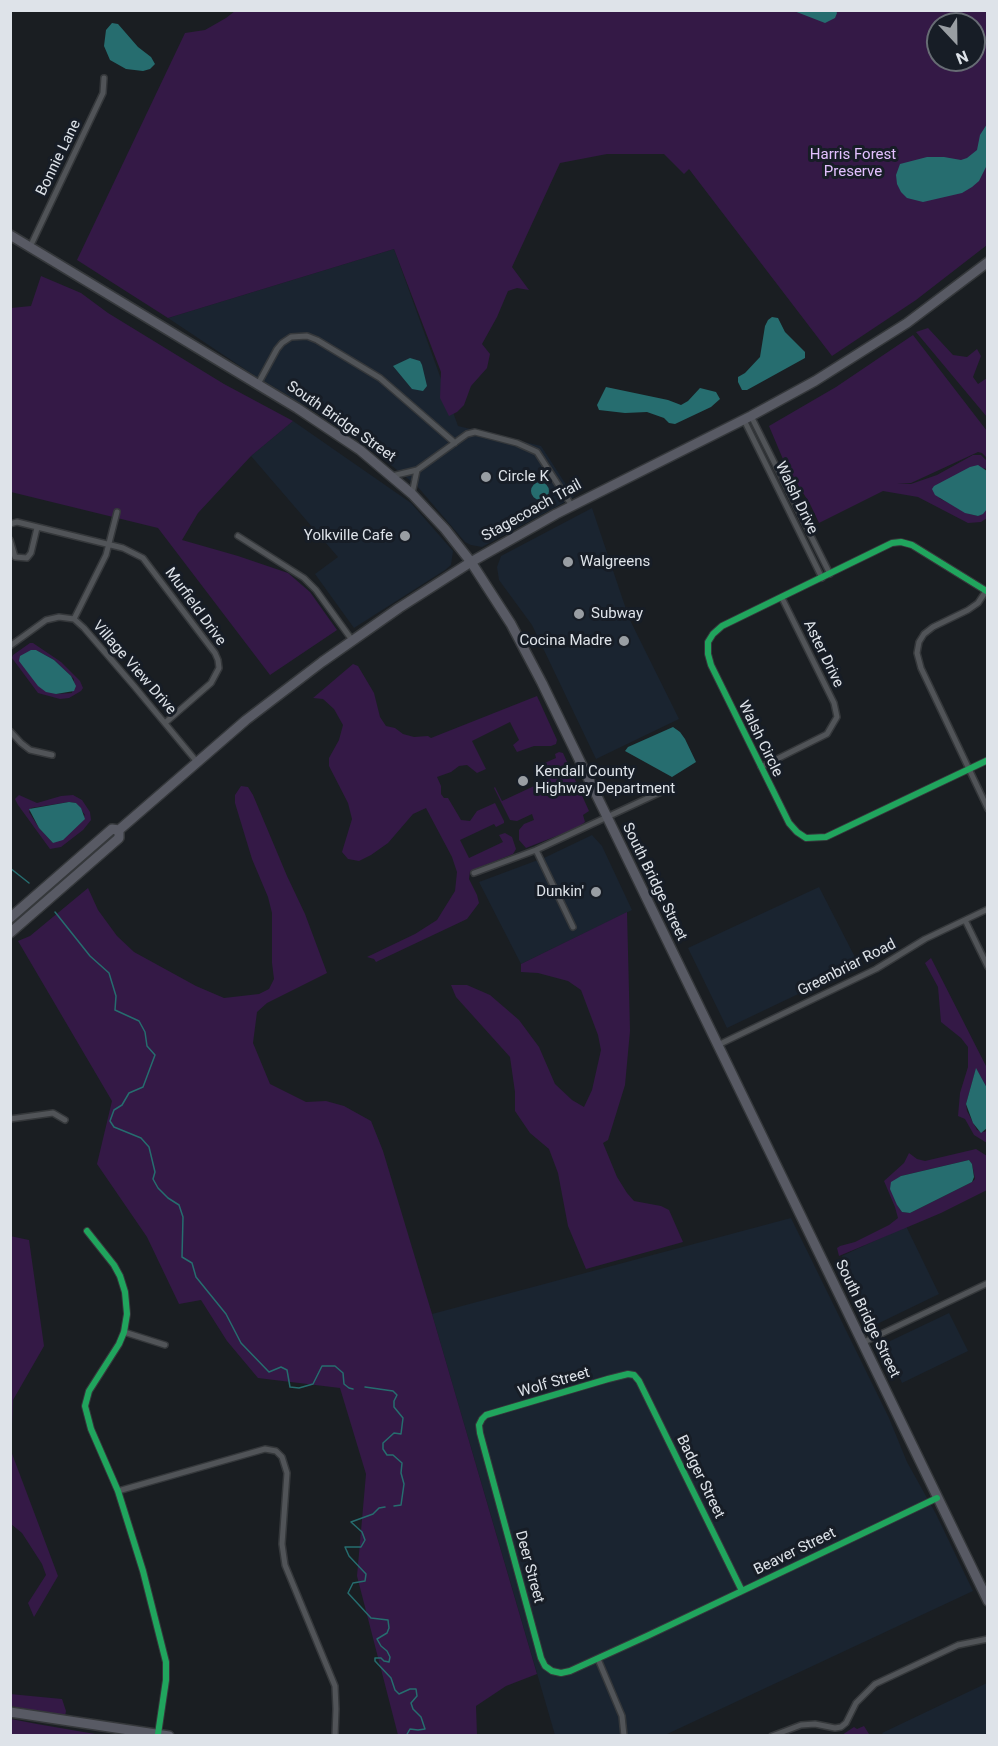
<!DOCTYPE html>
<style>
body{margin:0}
#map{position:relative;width:998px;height:1746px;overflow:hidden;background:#1a1e22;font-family:Roboto,sans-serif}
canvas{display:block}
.frame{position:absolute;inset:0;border:12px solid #dee3e9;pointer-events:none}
.north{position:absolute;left:926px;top:12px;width:60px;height:60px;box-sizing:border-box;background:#171d26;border:2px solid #676c74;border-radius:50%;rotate:158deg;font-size:16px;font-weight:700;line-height:24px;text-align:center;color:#dee3e9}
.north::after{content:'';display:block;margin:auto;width:21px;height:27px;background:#999ea3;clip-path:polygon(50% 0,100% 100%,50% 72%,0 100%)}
</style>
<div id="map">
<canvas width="998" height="1746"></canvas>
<div class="frame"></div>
<div class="north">N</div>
</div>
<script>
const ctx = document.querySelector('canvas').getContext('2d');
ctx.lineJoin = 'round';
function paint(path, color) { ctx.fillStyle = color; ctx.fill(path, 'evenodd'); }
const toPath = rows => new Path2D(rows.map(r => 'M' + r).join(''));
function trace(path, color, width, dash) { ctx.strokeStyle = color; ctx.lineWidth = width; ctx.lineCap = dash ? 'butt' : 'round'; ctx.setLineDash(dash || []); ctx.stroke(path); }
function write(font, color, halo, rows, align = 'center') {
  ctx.font = font + ' Roboto,sans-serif'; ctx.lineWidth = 6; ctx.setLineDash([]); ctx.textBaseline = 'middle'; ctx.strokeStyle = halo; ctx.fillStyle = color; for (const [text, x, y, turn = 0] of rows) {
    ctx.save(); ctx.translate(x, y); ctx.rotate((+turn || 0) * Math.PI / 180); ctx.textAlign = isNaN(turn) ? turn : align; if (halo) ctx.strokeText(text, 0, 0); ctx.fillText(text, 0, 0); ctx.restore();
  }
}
paint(toPath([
 [394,249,458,426,541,446,574,497,482,547,471,545,465,542,417,486,352,434,249,372,168,318],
 [293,421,411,503,453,551,451,565,445,570,354,628,315,574,338,557,251,456],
 [592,508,629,618,679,719,596,759,532,625,499,580,497,567,501,556],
 [592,835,602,846,632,910,521,964,479,882,546,857],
 [819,887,859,965,727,1028,688,948],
 [791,1218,889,1418,907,1462,936,1514,973,1591,665,1735,555,1735,432,1314],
 [906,1226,939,1294,875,1325,842,1256],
 [949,1313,968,1351,902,1383,885,1345,886,1343],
 [987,1683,987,1735,884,1735,882,1733]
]), '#1a2430');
paint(toPath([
 [235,11,987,11,987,245,916,300,832,356,689,169,684,174,664,154,607,154,560,163,512,267,529,290,517,288,508,291,497,317,482,344,490,354,487,368,471,386,464,405,457,412,449,416,440,398,441,372,394,249,168,318,77,260,185,33,205,30,226,18],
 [938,24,974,24,974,60,938,60],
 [41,276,81,293,108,313,224,384,293,421,251,456,198,513,182,540,238,556,288,573,310,592,337,630,270,675,158,528,11,492,11,308,31,306],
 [928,328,953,355,967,357,977,349,981,356,973,377,978,384,987,378,987,417,916,332],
 [913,335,987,431,987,458,982,453,978,452,911,483,897,484,911,484,937,475,973,455,981,455,987,461,987,470,985,468,939,498,970,514,978,516,987,509,987,518,981,522,968,523,918,497,883,491,819,523,810,504,785,464,769,426,836,387],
 [30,643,33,643,61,662,80,681,83,688,81,691,69,698,60,699,38,693,12,658,13,655],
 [36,650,54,660,71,676,74,679,72,693,56,694],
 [353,664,358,666,374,693,380,717,386,726,395,728,403,734,414,737,428,736,431,738,537,696,557,740,556,744,551,746,534,746,517,752,513,745,519,740,510,722,472,741,486,769,477,773,467,765,459,766,451,772,437,777,441,786,441,794,444,798,448,798,461,820,470,821,477,811,495,803,504,821,504,823,496,827,494,824,460,840,469,858,503,842,499,835,505,833,512,837,516,849,513,854,470,871,469,879,477,895,479,903,467,919,376,962,374,959,367,957,415,934,437,920,455,891,457,872,452,857,426,808,413,814,388,843,371,855,359,861,348,859,342,852,352,819,348,803,329,766,329,758,339,740,343,725,334,709,323,699,313,698],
 [559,752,563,753,589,811,583,815,585,822,577,828,526,848,519,840,519,830,524,824,534,820,532,814,517,821,510,820,494,788,495,787,502,801,547,780,540,765,556,758,555,754],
 [241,786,248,787,253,795,287,876,305,914,327,973,267,1003,257,1012,253,1043,270,1084,306,1102,326,1101,344,1106,371,1121,383,1151,432,1314,537,1674,506,1686,476,1706,477,1735,398,1735,357,1576,366,1474,340,1388,258,1378,227,1341,201,1300,179,1304,147,1237,97,1164,112,1101,18,941,30,936,88,888,98,910,117,936,134,952,196,986,224,998,259,994,269,989,274,979,272,963,272,913,268,897,252,859,235,803,235,795],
 [19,795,37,803,61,796,73,795,82,800,90,812,91,820,83,830,61,847,50,849,18,805,15,799],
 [69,802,76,803,85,815,53,843,39,828,29,812,31,808],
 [627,912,630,1031,625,1085,608,1140,603,1143,617,1177,627,1193,634,1201,661,1206,669,1210,683,1242,586,1269,568,1226,558,1173,549,1149,530,1133,515,1111,515,1092,510,1057,456,997,451,985,467,985,490,995,519,1020,539,1047,555,1084,572,1100,584,1107,592,1090,601,1050,598,1035,581,990,568,981,538,973,521,972,521,964],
 [931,958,987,1068,987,1088,976,1069,966,1104,967,1111,977,1130,985,1132,987,1128,987,1143,974,1135,965,1119,958,1116,960,1093,968,1067,968,1047,961,1038,941,1022,938,987,925,963],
 [976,1149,987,1156,987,1190,941,1213,839,1256,837,1248,840,1246,855,1242,889,1225,898,1218,895,1207,884,1181,904,1163,909,1153,917,1159,925,1161],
 [969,1160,972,1164,975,1179,972,1182,910,1213,902,1212,897,1205,901,1176],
 [10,1236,29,1240,44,1346,13,1400,11,1451,58,1576,34,1617,28,1603,46,1575,42,1564,22,1533,11,1524],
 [10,1694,62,1699,66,1711,65,1716,11,1706],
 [11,1719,37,1724,101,1735,11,1735],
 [864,1726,869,1734,868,1735,832,1735,842,1735,854,1727,857,1729]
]), '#341946');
paint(toPath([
 [794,11,836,11,837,13,835,18,825,23],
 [112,23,118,24,138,47,151,57,155,64,150,69,143,71,126,69,110,60,104,46,106,30],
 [987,124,987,165,979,181,972,187,962,193,923,202,907,198,901,192,897,184,896,175,900,164,927,157,944,157,961,160,967,158,977,150,980,135],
 [772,317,778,318,785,332,805,352,805,358,747,390,742,390,738,382,738,377,745,373,760,357,765,326,768,320],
 [410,358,420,361,422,365,427,386,423,391,412,389,393,366],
 [606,387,668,400,681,405,688,401,700,388,716,392,720,399,711,407,675,424,669,423,664,418,647,412,625,413,599,410,597,405],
 [978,465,987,471,987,509,983,514,978,516,965,513,935,495,932,489,934,486,970,467],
 '531 491a9 9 0 1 1 18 0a9 9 0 1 1-18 0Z',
 [31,650,36,650,54,660,71,676,76,686,74,691,56,694,46,692,38,686,19,661,20,656],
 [673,727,680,732,685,739,696,762,672,777,625,751,628,747],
 [69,802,76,803,81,808,85,819,63,840,53,843,39,828,29,809],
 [976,1068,987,1088,987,1128,981,1133,973,1123,966,1104],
 [969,1160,972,1164,974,1177,972,1182,910,1213,902,1212,897,1205,890,1189,891,1182,901,1176]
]), '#266d6f');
trace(toPath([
 [10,868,29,883],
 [55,912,90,956,109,973,116,996,115,1010,139,1021,145,1032,147,1046,155,1055,143,1087,129,1093,122,1105,114,1110,110,1121,114,1127,141,1138,149,1147,155,1172,153,1179,158,1188,168,1198,179,1205,183,1217,182,1257,192,1263,196,1277,226,1314,241,1343,269,1372,281,1367,287,1370,290,1387,299,1388,313,1384,322,1366,335,1366,343,1373,344,1384,349,1388,353,1389],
 [365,1387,393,1391,397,1395,394,1401,394,1407,403,1418,401,1434,394,1433,383,1443,383,1449,387,1455,393,1455,402,1463,401,1473,404,1484,401,1505,394,1506],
 [385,1507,379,1508,373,1514,351,1522,362,1532,365,1540,361,1547,345,1547,349,1556,366,1574,365,1581,353,1583,348,1593,371,1618,388,1620,389,1628,387,1633,377,1639,381,1646,387,1651,390,1657,389,1662,384,1661,381,1658,375,1658,375,1661,391,1678,395,1690,399,1694,410,1689,416,1689,417,1696,411,1703,413,1709,421,1717,425,1729,418,1730,410,1729,406,1736]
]), '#266d6f', 1.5);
const minor = toPath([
 [30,247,103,93,104,78],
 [258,384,277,349,282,343,291,337,307,336,317,340,380,378,455,443],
 [751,416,830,574],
 [744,420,822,578],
 [392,476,417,470,467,434,475,432,517,443,537,452,572,506],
 [412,494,417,470],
 [10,524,17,522,123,548,143,558,149,566,215,653,218,660,219,668,211,683,165,723],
 [238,536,304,578,316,590,352,640],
 [10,540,15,557,27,558,31,553,37,528],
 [986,591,978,603,968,610,933,627,924,634,919,642,917,653,921,668,988,809],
 [988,592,912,545,901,542,892,543,722,626,713,634,708,642,708,654,711,665,789,823,797,832,806,838,826,837,988,760],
 [74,619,106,555,117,512],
 [10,646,46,620,59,617,74,619,84,628,134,686,197,762],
 [10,731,21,743,30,750,52,755],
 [761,767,827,734,837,717,834,703,782,598],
 [536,850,573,927],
 [474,873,536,850,661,792],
 [965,920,988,967],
 [718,1045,876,969,925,939,988,909],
 [10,1119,53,1113,65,1120],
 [87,1231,114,1265,120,1276,125,1292,127,1314,124,1332,119,1344,89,1391,85,1406,91,1429,118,1491,143,1571,166,1662,166,1680,158,1734],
 [124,1332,165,1345],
 [862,1343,988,1283],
 [118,1491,265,1449,276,1451,282,1457,287,1473,282,1544,285,1565,335,1686,336,1709,335,1736],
 [742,1591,639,1381,634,1375,628,1374,608,1379,486,1415,482,1419,479,1425,480,1433,541,1658,545,1666,552,1671,561,1673,570,1671,647,1636,742,1591,937,1498],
 [598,1659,622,1716,624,1736],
 [772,1736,801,1725,815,1724,835,1728,841,1727,846,1723,856,1703,875,1684,958,1645,988,1639]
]);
const primary = toPath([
 [10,918,112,829,119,830,246,720,322,662,399,608,471,562,556,514,751,416,815,381,907,323,988,262],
 [10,933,119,838,119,830],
 [10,1712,169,1736]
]);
const trunk = toPath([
 [10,235,297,408,360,450,412,494,445,529,471,562,511,624,542,683,988,1601]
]);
trace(minor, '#35383b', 8);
trace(primary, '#35383b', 12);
trace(trunk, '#35383b', 12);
trace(minor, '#515458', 5);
trace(primary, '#585a64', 9);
trace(trunk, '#585a64', 9);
trace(toPath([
 [988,592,912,545,901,542,892,543,722,626,713,634,708,642,708,654,711,665,789,823,797,832,806,838,826,837,988,760],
 [87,1231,114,1265,120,1276,125,1292,127,1314,124,1332,119,1344,89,1391,85,1406,91,1429,118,1491,143,1571,166,1662,166,1680,158,1734],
 [742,1591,639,1381,634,1375,628,1374,608,1379,486,1415,482,1419,479,1425,480,1433,541,1658,545,1666,552,1671,561,1673,570,1671,647,1636,742,1591,937,1498]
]), '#20a55d', 6);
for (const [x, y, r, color] of [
 [486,477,6,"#999ea3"],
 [405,536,6,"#999ea3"],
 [568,562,6,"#999ea3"],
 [579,614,6,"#999ea3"],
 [624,641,6,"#999ea3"],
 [523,781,6,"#999ea3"],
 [596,892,6,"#999ea3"]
]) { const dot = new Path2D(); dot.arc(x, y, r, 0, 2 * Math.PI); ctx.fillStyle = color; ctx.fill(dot); trace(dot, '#171d26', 2); }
write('15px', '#e2c0fe', '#171d26', [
 ["Harris Forest",853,155],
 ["Preserve",853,172]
]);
write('15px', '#dee3e9', '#171d26', [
 ["Bonnie Lane",59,158,-64],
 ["South Bridge Street",341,422,35],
 ["Walsh Drive",796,498,64],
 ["Stagecoach Trail",532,511,-29],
 ["Murfield Drive",195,607,54],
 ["Aster Drive",823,654,64],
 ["Village View Drive",134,668,49],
 ["Walsh Circle",760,739,64],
 ["South Bridge Street",654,882,64],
 ["Greenbriar Road",847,968,-27],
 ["South Bridge Street",867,1319,64],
 ["Wolf Street",554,1383,-16],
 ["Badger Street",700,1477,64],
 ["Beaver Street",795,1552,-26],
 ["Deer Street",529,1567,75]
]);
write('15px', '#dee3e9', '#171d26', [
 ["Circle K",498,477],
 ["Yolkville Cafe",393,536,"right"],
 ["Walgreens",580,562],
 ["Subway",591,614],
 ["Cocina Madre",612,641,"right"],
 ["Kendall County",535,772],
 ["Highway Department",535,789],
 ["Dunkin'",584,892,"right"]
], 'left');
</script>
